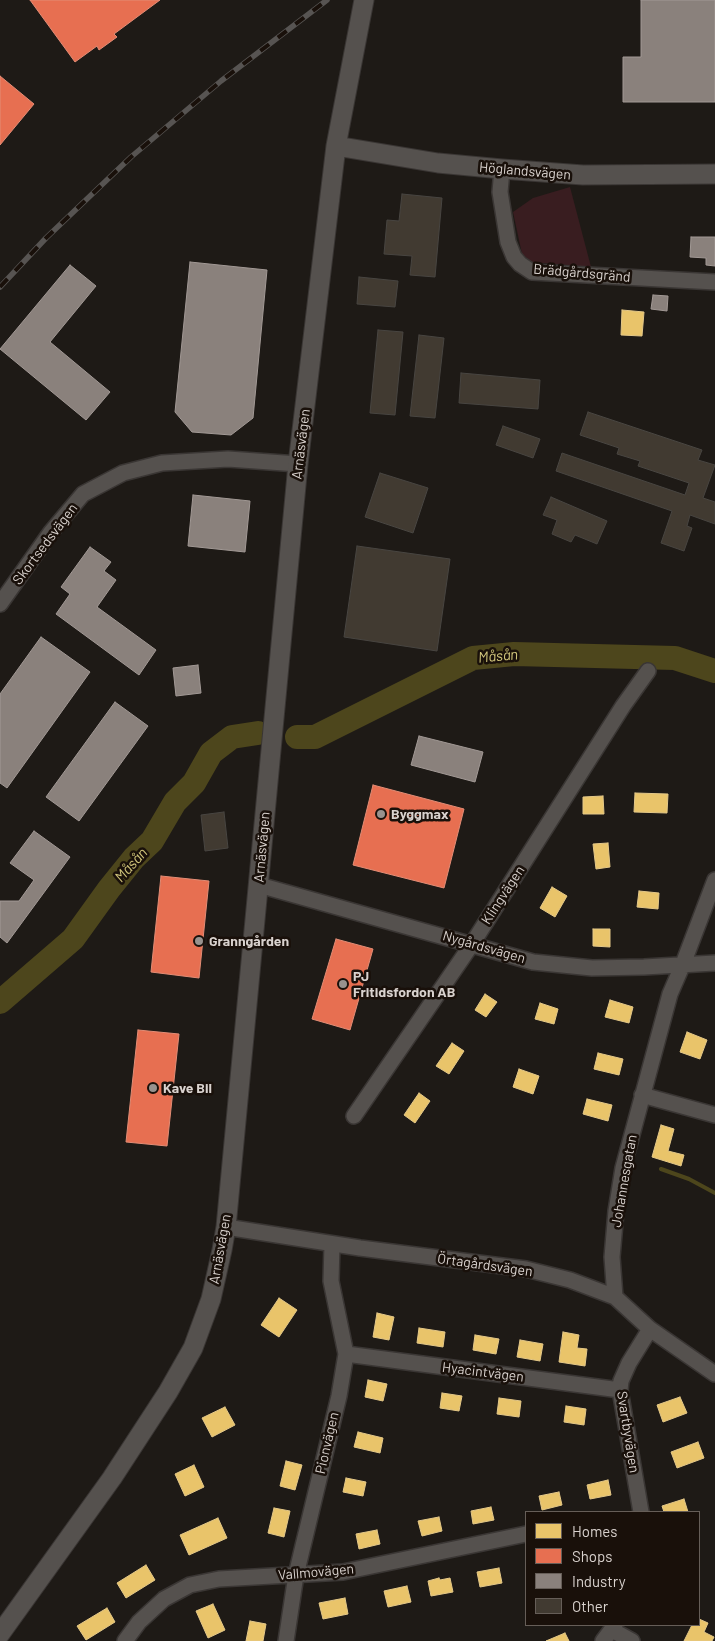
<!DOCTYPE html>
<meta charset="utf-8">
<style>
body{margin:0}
#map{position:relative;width:715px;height:1641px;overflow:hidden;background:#1e1a16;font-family:Barlow,sans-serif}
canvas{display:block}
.legend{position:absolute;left:525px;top:1511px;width:175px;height:115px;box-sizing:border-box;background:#19100a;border:1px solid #665e58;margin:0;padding:6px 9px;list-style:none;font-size:15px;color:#d9d2ce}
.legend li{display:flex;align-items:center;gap:10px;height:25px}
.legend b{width:25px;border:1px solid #665e58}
</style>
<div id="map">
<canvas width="715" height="1641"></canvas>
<ul class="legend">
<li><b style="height:14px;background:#e9c46a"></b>Homes</li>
<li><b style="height:14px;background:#e76f51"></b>Shops</li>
<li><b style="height:14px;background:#8a817c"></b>Industry</li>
<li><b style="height:14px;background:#413a31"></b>Other</li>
</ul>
</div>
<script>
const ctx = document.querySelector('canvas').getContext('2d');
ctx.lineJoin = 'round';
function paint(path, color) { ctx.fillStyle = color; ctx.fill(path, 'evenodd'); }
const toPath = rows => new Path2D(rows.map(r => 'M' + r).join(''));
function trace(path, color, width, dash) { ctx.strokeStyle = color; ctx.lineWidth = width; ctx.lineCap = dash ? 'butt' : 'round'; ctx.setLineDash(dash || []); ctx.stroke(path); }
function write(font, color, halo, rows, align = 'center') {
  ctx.font = font + ' Barlow,sans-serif'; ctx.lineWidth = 5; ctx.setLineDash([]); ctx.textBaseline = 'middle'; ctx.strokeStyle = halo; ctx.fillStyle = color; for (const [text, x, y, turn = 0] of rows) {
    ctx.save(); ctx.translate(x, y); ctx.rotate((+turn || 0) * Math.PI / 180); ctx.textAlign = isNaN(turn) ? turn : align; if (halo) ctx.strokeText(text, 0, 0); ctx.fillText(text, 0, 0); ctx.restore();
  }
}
paint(toPath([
 [570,187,591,267,531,262,522,254,513,212,533,198]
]), '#391d20');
const homes = toPath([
 [622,310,644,312,642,336,621,335,622,310],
 [635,793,668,794,667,813,634,812,635,793],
 [603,796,604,814,583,814,583,797,603,796],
 [608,843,610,867,596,869,593,844,608,843],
 [552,887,567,896,555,917,540,908,552,887],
 [639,891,659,893,658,909,637,907,639,891],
 [593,929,610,929,610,947,593,946,593,929],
 [485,994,497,1002,486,1017,475,1010,485,994],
 [610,1000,633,1007,629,1023,605,1017,610,1000],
 [540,1003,558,1009,554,1024,535,1019,540,1003],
 [687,1032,707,1040,700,1059,680,1052,687,1032],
 [452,1043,464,1051,449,1074,436,1066,452,1043],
 [598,1053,623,1059,619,1075,594,1069,598,1053],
 [519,1069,539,1076,533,1094,513,1087,519,1069],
 [419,1093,430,1101,415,1123,404,1115,419,1093],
 [587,1099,612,1105,608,1121,583,1114,587,1099],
 [661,1125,674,1129,668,1151,684,1155,681,1166,652,1157,661,1125],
 [279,1298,297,1310,279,1337,261,1325,279,1298],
 [377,1313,394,1317,389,1340,373,1337,377,1313],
 [419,1328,445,1332,443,1347,417,1343,419,1328],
 [563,1332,579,1335,577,1348,587,1349,585,1366,559,1362,563,1332],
 [475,1335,499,1339,496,1354,473,1350,475,1335],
 [520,1340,543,1344,540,1361,517,1357,520,1340],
 [368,1380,387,1384,383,1401,365,1397,368,1380],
 [442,1393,462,1396,459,1411,440,1408,442,1393],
 [680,1397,687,1413,663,1422,657,1405,680,1397],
 [499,1398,521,1401,519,1417,497,1414,499,1398],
 [566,1406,586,1409,584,1425,564,1422,566,1406],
 [225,1407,235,1425,212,1437,202,1418,225,1407],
 [358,1432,383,1438,380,1453,354,1447,358,1432],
 [698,1442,704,1458,677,1468,671,1452,698,1442],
 [286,1461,302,1465,295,1490,280,1486,286,1461],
 [194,1465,204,1487,185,1496,175,1474,194,1465],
 [346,1478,366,1482,363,1496,343,1492,346,1478],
 [608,1480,611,1495,590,1499,587,1485,608,1480],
 [559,1492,562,1505,542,1510,539,1496,559,1492],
 [684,1499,688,1512,664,1512,662,1506,684,1499],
 [491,1507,494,1520,473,1524,471,1511,491,1507],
 [274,1508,290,1511,284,1537,268,1533,274,1508],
 [439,1517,442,1531,422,1536,418,1521,439,1517],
 [218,1518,227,1538,189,1555,180,1535,218,1518],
 [377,1530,380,1544,359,1549,356,1534,377,1530],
 [146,1565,155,1580,126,1598,117,1583,146,1565],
 [499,1568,502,1583,480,1587,477,1572,499,1568],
 [439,1578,440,1580,450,1578,453,1592,431,1596,428,1581,439,1578],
 [407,1586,411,1602,388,1607,384,1591,407,1586],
 [345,1598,348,1614,323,1619,319,1603,345,1598],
 [213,1604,225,1630,208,1638,196,1611,213,1604],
 [107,1608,115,1622,86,1640,77,1626,107,1608],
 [699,1619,708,1623,704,1632,714,1637,712,1641,684,1641,692,1625,699,1625,699,1619],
 [250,1621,266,1624,263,1641,246,1641,250,1621],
 [565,1633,569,1641,546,1641,565,1633]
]);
paint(homes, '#e9c46a');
trace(homes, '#e4c888', 1);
const shops = toPath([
 [30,0,160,0,114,34,117,37,99,50,97,46,75,62,30,0],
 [0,76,34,104,0,145,0,76],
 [373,785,464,809,444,888,353,865,373,785],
 [161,876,209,881,199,978,151,972,161,876],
 [336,939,373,949,350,1030,312,1019,336,939],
 [138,1030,179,1034,167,1146,126,1142,138,1030]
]);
paint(shops, '#e76f51');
trace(shops, '#e38d76', 1);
const industry = toPath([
 [641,0,715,0,715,102,623,102,623,57,641,57,641,0],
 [691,237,715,237,715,266,706,265,706,258,690,257,691,237],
 [190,262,267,270,253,418,231,435,192,432,175,412,190,262],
 [70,265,96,286,50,342,110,392,86,420,0,349,70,265],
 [653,295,668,296,667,311,651,309,653,295],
 [193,495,250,501,245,552,188,546,193,495],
 [90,547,111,562,104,571,116,580,97,607,156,650,139,675,56,614,70,594,61,587,90,547],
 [41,637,90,672,7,788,0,783,0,694,41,637],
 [198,665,201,693,176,696,173,668,198,665],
 [115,702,148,726,79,821,46,797,115,702],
 [419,736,483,752,475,782,411,765,419,736],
 [34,831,70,857,7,943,0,937,0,901,19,901,34,880,10,863,34,831]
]);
paint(industry, '#8a817c');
trace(industry, '#a29995', 1);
trace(toPath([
 [661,1169,689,1179,715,1193]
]), '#4d461c', 4);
trace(toPath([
 [297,737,315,737,473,658,514,654,675,658,715,671],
 [0,1002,73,939,109,889,134,858,152,841,175,802,194,783,211,753,232,737,258,733]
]), '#4d461c', 24);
const building = toPath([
 [402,194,442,198,435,277,410,275,412,256,384,254,387,220,399,221,402,194],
 [359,277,398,281,395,307,357,304,359,277],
 [378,330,403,332,395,415,370,413,378,330],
 [419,335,444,338,435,418,410,416,419,335],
 [461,373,540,380,538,409,459,403,461,373],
 [588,412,702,450,698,460,715,465,703,498,715,502,715,524,690,515,687,526,692,528,684,551,661,543,672,511,556,471,562,453,685,495,689,483,638,466,640,461,617,454,619,448,580,435,588,412],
 [503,426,540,439,533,458,496,445,503,426],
 [380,473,428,488,413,533,365,517,380,473],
 [551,497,607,521,597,544,575,535,571,542,552,534,557,520,543,515,551,497],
 [357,546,450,559,437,651,344,637,357,546],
 [224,812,228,848,205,851,201,815,224,812]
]);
paint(building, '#413a31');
trace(building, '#484541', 1);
const minor = toPath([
 [502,169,500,192,508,242,514,257,520,264,532,272,715,282],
 [0,604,51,532,83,494,123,473,162,463,228,459,298,464],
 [259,885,533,962,592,968,644,967,715,963],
 [642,1095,715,1115],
 [354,1116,472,944,623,706,648,671],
 [226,1227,360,1248,526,1269,570,1280,615,1297,650,1329,715,1374],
 [615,1297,612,1257,616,1211,623,1168,670,994,683,964,715,880],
 [346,1354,620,1390],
 [641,1512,620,1390,621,1381,629,1363,650,1329],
 [612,1630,632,1641],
 [125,1641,139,1622,164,1599,190,1585,219,1579,343,1572,526,1534],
 [286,1641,296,1575,339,1396,346,1354,331,1281,332,1244],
 [603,1641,615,1625]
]);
const tertiary = toPath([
 [336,146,438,163,502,169,583,175,715,174],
 [0,1634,112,1478,168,1392,193,1348,211,1299,222,1250,226,1227,298,464,336,146,364,0]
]);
trace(minor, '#3a3634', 18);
trace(tertiary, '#3a3634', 21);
trace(minor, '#55514e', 15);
trace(tertiary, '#55514e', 19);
const rail = toPath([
 [0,287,46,238,131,157,221,81,327,0]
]);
trace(rail, '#575452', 5.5);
trace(rail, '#19100a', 4, [11]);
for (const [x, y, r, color] of [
 [381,814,5,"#98928e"],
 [199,941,5,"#98928e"],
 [343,984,5,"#98928e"],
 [153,1088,5,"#98928e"]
]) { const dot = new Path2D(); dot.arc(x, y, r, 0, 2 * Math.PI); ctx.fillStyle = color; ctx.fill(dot); trace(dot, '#19100a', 2); }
write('14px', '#d9d2ce', '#19100a', [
 ["Höglandsvägen",525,171,5],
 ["Brädgårdsgränd",582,273,5],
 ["Arnäsvägen",301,444,-83],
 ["Skortsedsvägen",45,544,-53],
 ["Arnäsvägen",262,847,-85],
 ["Klingvägen",503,895,-57],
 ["Nygårdsvägen",484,947,16],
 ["Johannesgatan",624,1181,-80],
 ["Arnäsvägen",220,1249,-80],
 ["Örtagårdsvägen",485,1265,8],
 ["Hyacintvägen",483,1372,7],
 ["Svartbyvägen",628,1432,81],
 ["Pionvägen",327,1443,-77],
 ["Vallmovägen",316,1572,-5]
]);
write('bold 14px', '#d9d2ce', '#19100a', [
 ["Byggmax",391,814],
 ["Granngården",209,941],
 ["PJ",353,976],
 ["Fritidsfordon AB",353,992],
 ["Kave Bil",163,1088]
], 'left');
write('italic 15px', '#d1c57b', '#19100a', [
 ["Måsån",498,656,-5],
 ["Måsån",131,865,-48]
]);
</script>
